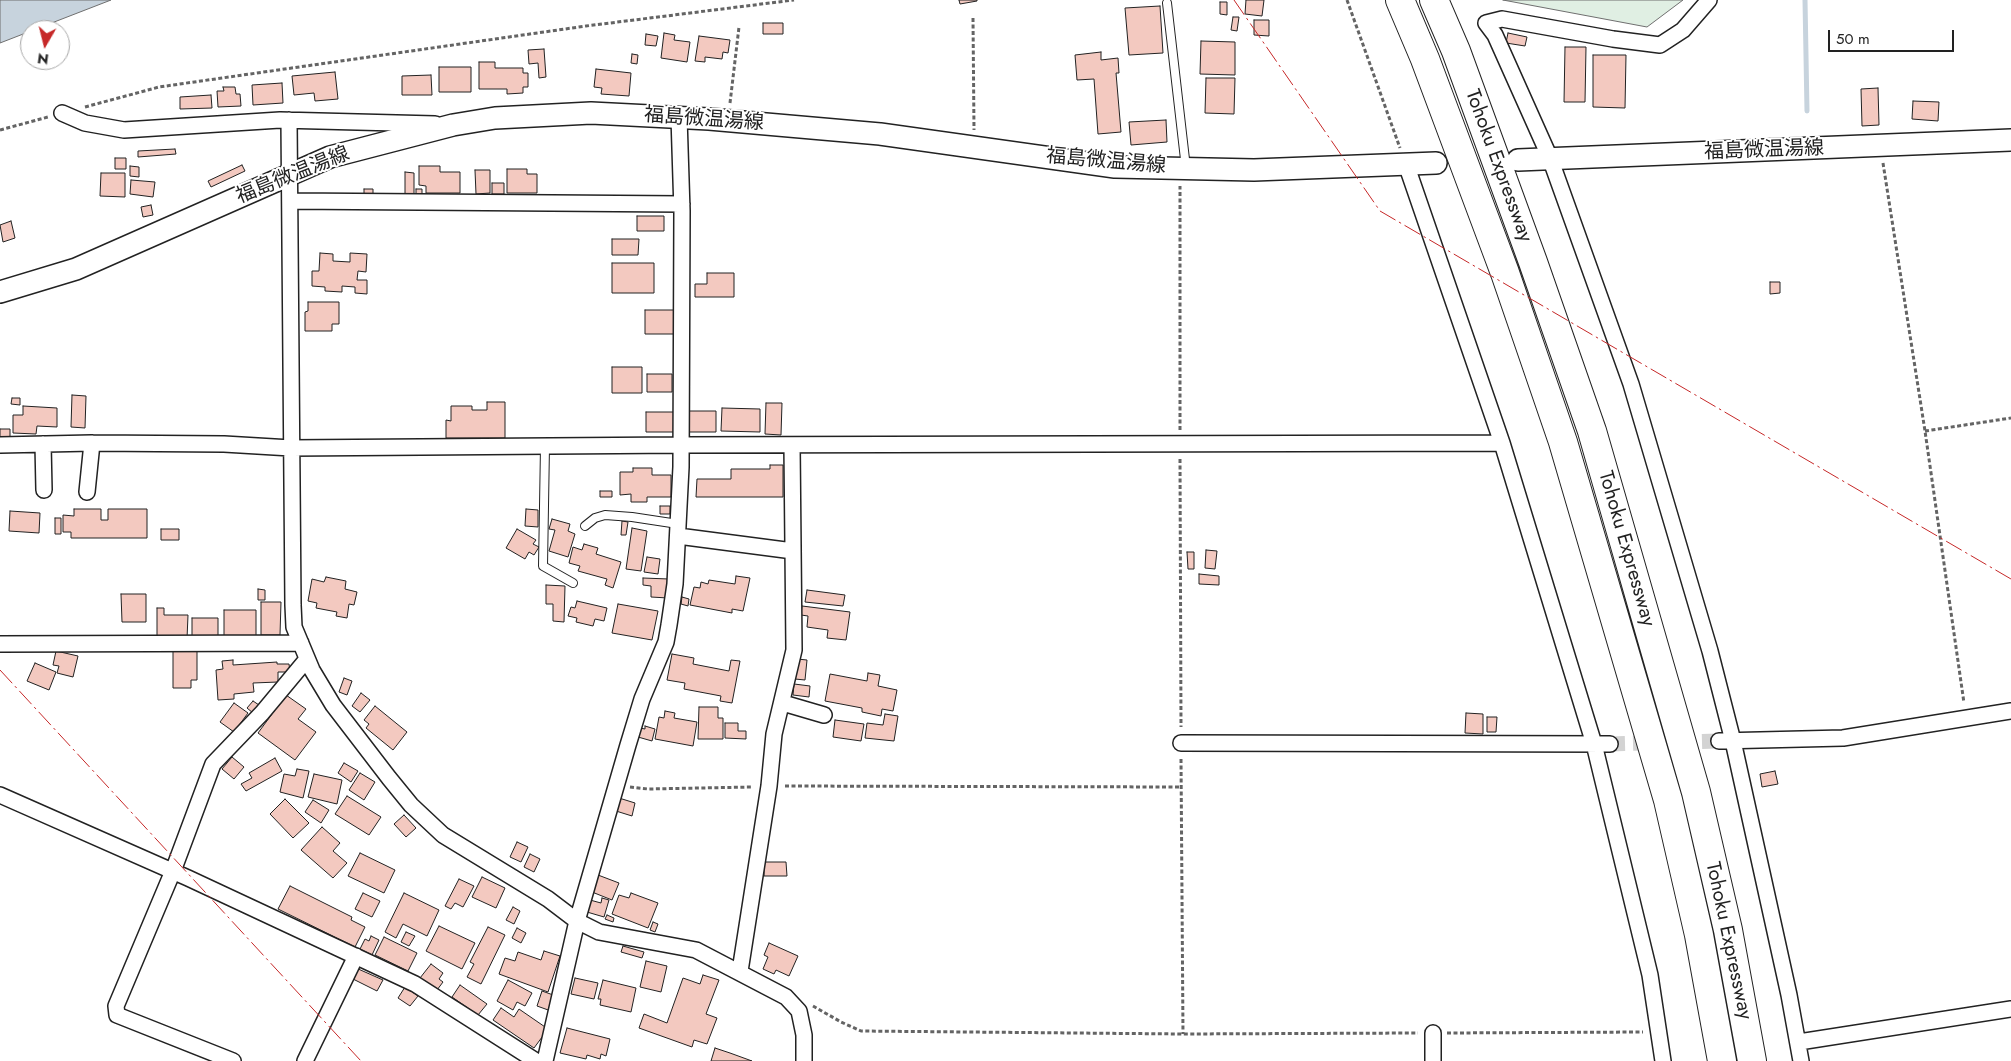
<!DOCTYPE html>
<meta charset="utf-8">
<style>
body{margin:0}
#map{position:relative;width:2011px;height:1061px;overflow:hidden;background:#fff;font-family:Jost,sans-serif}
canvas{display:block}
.north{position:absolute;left:20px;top:20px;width:50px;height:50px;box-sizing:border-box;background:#fff;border:1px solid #a7a7a7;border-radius:50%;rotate:188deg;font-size:14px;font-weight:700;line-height:20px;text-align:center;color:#222}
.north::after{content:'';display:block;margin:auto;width:18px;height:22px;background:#c62828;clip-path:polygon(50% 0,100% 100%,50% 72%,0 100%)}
.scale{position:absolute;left:1828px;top:30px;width:126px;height:22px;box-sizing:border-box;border:2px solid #222;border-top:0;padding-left:6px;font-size:15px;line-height:18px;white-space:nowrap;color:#222;-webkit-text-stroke:4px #fff;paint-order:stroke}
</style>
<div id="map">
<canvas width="2011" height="1061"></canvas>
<div class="north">N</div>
<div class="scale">50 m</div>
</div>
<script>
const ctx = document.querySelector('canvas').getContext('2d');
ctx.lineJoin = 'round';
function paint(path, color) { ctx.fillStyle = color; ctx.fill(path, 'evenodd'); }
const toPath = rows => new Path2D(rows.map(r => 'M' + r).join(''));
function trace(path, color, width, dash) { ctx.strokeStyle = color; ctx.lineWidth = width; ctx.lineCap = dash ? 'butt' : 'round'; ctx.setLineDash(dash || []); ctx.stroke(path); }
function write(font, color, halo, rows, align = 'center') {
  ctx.font = font + ' Jost,"Noto Sans JP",sans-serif'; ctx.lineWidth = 4; ctx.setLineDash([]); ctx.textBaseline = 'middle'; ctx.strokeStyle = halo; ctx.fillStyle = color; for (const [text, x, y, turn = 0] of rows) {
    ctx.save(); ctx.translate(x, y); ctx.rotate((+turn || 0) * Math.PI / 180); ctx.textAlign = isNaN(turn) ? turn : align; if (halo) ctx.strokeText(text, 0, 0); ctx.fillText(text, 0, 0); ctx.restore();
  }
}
const green = toPath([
 [1503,0,1683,0,1647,27,1503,0]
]);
paint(green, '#e0efe3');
trace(green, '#6f6f6f', 1);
const water = toPath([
 [0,0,111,0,0,43,0,0]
]);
paint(water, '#c7d3dd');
trace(water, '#6f6f6f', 1);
trace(toPath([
 [1805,0,1807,111]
]), '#c7d3dd', 5);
const building = toPath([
 [959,0,977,0,977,1,960,4,959,0],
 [1246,0,1264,0,1262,16,1245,14,1246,0],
 [1220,2,1227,2,1227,15,1220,14,1220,2],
 [1160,6,1163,53,1129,55,1125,8,1160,6],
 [1233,17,1239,17,1237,31,1231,30,1233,17],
 [1254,20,1269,20,1269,36,1254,35,1254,20],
 [763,23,783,23,783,34,763,34,763,23],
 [664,33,675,35,674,40,690,42,687,62,661,58,664,33],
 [1508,33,1527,37,1525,46,1506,43,1508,33],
 [646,34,658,36,656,46,645,45,646,34],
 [699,36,730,40,728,53,723,52,722,59,705,57,705,62,695,61,699,36],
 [1201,41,1235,42,1235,75,1200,74,1201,41],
 [1565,47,1586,47,1585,102,1564,102,1565,47],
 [544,49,546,77,539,78,538,63,529,64,528,50,544,49],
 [1101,52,1101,60,1118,58,1119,73,1116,73,1121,132,1098,134,1094,79,1077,80,1075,55,1101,52],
 [632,54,638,55,637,64,631,63,632,54],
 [1593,55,1626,55,1625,108,1593,107,1593,55],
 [479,62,495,62,495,68,523,68,523,73,528,73,528,87,523,87,523,93,507,94,507,89,479,89,479,62],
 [439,67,471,67,471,92,439,92,439,67],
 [596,69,631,73,629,96,601,94,602,88,594,87,596,69],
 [335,72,338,99,315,101,314,93,294,95,292,76,335,72],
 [431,75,432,95,402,95,402,76,431,75],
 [1206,78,1235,78,1234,114,1205,113,1206,78],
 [282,83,283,103,253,105,252,85,282,83],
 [223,87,235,87,236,94,240,94,241,106,218,107,217,91,224,91,223,87],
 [1878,88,1879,125,1862,126,1861,89,1878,88],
 [211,95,212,108,180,109,180,97,211,95],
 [1913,101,1939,102,1938,121,1912,119,1913,101],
 [1166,120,1167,142,1131,145,1129,122,1166,120],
 [175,149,176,154,138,157,138,151,175,149],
 [115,158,126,158,126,169,115,169,115,158],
 [242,165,245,171,211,187,208,181,242,165],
 [130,166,139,167,139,177,130,176,130,166],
 [419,166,440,166,440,172,460,172,460,193,426,193,426,186,419,185,419,166],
 [507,169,527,169,527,174,537,174,537,193,507,193,507,169],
 [475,170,490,170,490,193,476,194,475,170],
 [405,172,414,173,414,194,405,194,405,172],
 [101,173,125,173,125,197,100,196,101,173],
 [131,180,155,182,153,197,130,194,131,180],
 [492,183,504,183,504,194,492,194,492,183],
 [364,189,373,189,373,194,364,194,364,189],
 [416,189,422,189,422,194,416,194,416,189],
 [151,205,153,215,143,217,141,207,151,205],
 [637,216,664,216,664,231,637,231,637,216],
 [11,221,15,238,3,242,0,225,11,221],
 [612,239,639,239,638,255,612,255,612,239],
 [320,253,333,254,333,261,350,262,350,253,367,254,366,272,358,271,357,280,367,280,367,294,355,293,355,287,342,286,342,292,325,291,325,287,312,286,312,271,319,271,320,253],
 [612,263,654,263,654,293,612,293,612,263],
 [707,273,734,273,734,297,695,297,695,284,707,284,707,273],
 [1770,282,1780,282,1780,293,1770,294,1770,282],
 [308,302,339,302,339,324,332,324,332,331,305,331,305,312,308,311,308,302],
 [645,310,674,310,674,334,645,334,645,310],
 [612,367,642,367,642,393,612,393,612,367],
 [647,374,672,374,672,392,647,392,647,374],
 [72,395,86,396,85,428,71,427,72,395],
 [12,398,20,398,20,405,11,404,12,398],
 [487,402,505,402,505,438,446,438,446,420,451,421,451,406,472,406,472,410,487,410,487,402],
 [766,403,782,403,781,435,765,434,766,403],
 [23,406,57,408,57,427,37,426,36,434,13,433,13,415,23,415,23,406],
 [722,408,760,409,760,432,721,431,722,408],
 [688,411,716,411,716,432,688,432,688,411],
 [646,412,674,412,674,432,646,432,646,412],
 [0,429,10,429,10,440,0,440,0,429],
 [770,465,783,465,783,497,696,497,697,479,731,479,731,469,770,469,770,465],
 [633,468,652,468,652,475,671,475,671,497,647,497,647,502,631,502,631,494,620,495,620,472,633,472,633,468],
 [600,491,612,491,612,497,600,497,600,491],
 [660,506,670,506,670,514,660,514,660,506],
 [74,509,101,509,101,520,108,520,108,509,147,509,147,538,71,538,71,532,63,532,63,515,74,516,74,509],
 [526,509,538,510,538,527,525,526,526,509],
 [10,511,40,513,39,533,9,531,10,511],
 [55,518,61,518,61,534,55,534,55,518],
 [552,519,570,524,568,531,575,534,568,557,549,551,555,530,549,529,552,519],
 [622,521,628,522,626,535,621,535,622,521],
 [632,528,647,531,641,571,626,569,632,528],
 [161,529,179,529,179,540,161,540,161,529],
 [517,529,536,540,533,544,539,547,534,555,529,552,525,559,506,548,517,529],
 [584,544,598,548,596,554,621,562,613,588,605,585,607,579,578,571,580,566,569,563,573,547,582,550,584,544],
 [1206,550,1217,551,1215,569,1205,568,1206,550],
 [1187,552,1194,552,1194,569,1188,569,1187,552],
 [647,557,660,559,658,574,644,572,647,557],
 [1199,574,1219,576,1219,585,1199,584,1199,574],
 [736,576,750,578,743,611,732,609,732,613,690,605,694,587,700,588,701,582,708,584,709,580,735,584,736,576],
 [326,577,346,581,345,589,357,592,354,605,349,604,347,618,336,616,337,612,316,608,317,603,308,601,312,579,324,582,326,577],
 [643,578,669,579,668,598,651,597,651,586,643,585,643,578],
 [546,585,565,586,564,622,553,621,553,604,546,604,546,585],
 [258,589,265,590,265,600,258,600,258,589],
 [807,590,845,595,843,606,805,602,807,590],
 [121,594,146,594,146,622,122,622,121,594],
 [682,597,689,599,688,606,681,604,682,597],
 [577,601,607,608,604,621,595,619,593,626,576,622,577,618,568,616,571,607,575,608,577,601],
 [261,602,281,602,280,635,261,635,261,602],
 [618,604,658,611,652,640,612,633,618,604],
 [802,606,850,612,846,640,827,638,828,630,807,627,808,616,801,615,802,606],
 [157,608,164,608,164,615,188,615,187,639,157,639,157,608],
 [224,610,256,610,256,636,224,636,224,610],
 [192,618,218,618,218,637,192,637,192,618],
 [56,651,78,656,73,677,57,673,59,666,53,665,56,651],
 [173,651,197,651,197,680,191,680,191,688,173,688,173,651],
 [672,654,694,658,693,664,729,671,731,660,740,661,732,703,720,701,721,696,684,689,685,683,667,680,672,654],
 [797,659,807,660,805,680,795,679,797,659],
 [233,660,233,665,277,662,277,664,289,664,290,672,278,672,278,682,253,683,254,692,234,694,234,699,218,700,216,670,223,669,222,661,233,660],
 [35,663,56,672,49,690,27,681,35,663],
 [868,673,880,675,878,686,897,690,893,711,882,709,881,716,862,712,862,708,825,701,830,674,867,681,868,673],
 [344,678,352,681,347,695,339,692,344,678],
 [794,684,810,686,809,697,793,695,794,684],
 [361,693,370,700,360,712,352,706,361,693],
 [286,695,306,709,298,719,316,732,295,760,258,733,286,695],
 [253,701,259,705,253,713,247,708,253,701],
 [234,703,248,713,234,732,220,722,234,703],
 [375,706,407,732,393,750,366,728,369,724,364,720,375,706],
 [699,707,718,707,718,718,723,718,723,739,698,739,699,707],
 [665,711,675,713,674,718,697,722,693,746,655,739,659,717,664,718,665,711],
 [1466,713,1483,714,1483,734,1465,733,1466,713],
 [885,714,898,716,894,741,865,738,867,723,883,725,885,714],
 [1487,717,1497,717,1496,732,1487,732,1487,717],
 [835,720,864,724,861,741,833,737,835,720],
 [725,723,738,723,738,731,746,731,746,739,725,738,725,723],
 [645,726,655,729,652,741,638,737,640,728,645,729,645,726],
 [232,757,244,767,234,779,222,769,232,757],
 [275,758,282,771,246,791,241,784,252,778,249,773,275,758],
 [344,763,358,771,351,782,338,773,344,763],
 [297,769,309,771,303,798,280,792,284,774,295,776,297,769],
 [1775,771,1778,784,1762,787,1760,774,1775,771],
 [360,773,375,782,364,800,349,790,360,773],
 [314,774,342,780,337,804,308,797,314,774],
 [347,796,381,817,369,835,335,814,347,796],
 [619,798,635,803,632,816,616,811,619,798],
 [285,799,309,823,293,838,270,814,285,799],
 [313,800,329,810,321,823,305,812,313,800],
 [404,815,416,828,406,837,394,824,404,815],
 [322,827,340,843,333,851,347,863,333,878,301,850,322,827],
 [517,842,528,847,521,862,510,857,517,842],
 [360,853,395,870,384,893,348,876,360,853],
 [530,854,540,859,534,872,524,867,530,854],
 [764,862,786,862,787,876,764,876,764,862],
 [598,875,619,883,612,900,592,892,598,875],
 [482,877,505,888,496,908,472,897,482,877],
 [459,879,474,886,463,907,455,903,451,909,445,906,459,879],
 [290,886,352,917,351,920,365,927,355,947,278,909,290,886],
 [363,893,380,901,372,917,355,909,363,893],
 [404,893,439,910,427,936,403,924,396,938,385,932,404,893],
 [631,893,658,903,648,928,612,914,619,895,629,898,631,893],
 [602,898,609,900,604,917,587,912,590,900,601,903,602,898],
 [513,907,520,911,514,924,506,920,513,907],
 [607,915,614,918,613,922,605,919,607,915],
 [653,922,658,924,655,932,650,930,653,922],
 [439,926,475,943,462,969,426,951,439,926],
 [488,927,505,935,481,984,467,977,474,964,470,962,488,927],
 [517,928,526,933,521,943,512,938,517,928],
 [406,932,415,936,409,946,401,942,406,932],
 [371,936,379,940,372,955,360,949,365,939,369,941,371,936],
 [384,937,417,953,408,971,375,955,384,937],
 [769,943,798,956,789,976,776,970,774,974,763,969,768,957,764,955,769,943],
 [623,946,644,952,642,958,621,952,623,946],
 [544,951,560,956,548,992,499,974,505,958,515,961,518,952,541,960,544,951],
 [646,961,667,966,661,992,640,987,646,961],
 [431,964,443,973,439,979,443,982,437,990,420,978,431,964],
 [356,968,383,980,377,991,351,978,356,968],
 [703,975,719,980,706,1014,717,1018,707,1044,694,1040,692,1047,639,1028,644,1014,667,1023,683,978,700,984,703,975],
 [575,978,598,983,594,999,571,994,575,978],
 [508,980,532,993,525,1006,517,1002,513,1010,497,1001,508,980],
 [603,980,636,988,631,1012,600,1005,601,999,598,999,603,980],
 [460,985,487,1004,478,1015,452,997,460,985],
 [405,987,418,996,410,1006,398,998,405,987],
 [542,991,556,996,551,1011,537,1006,542,991],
 [501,1008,514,1017,519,1009,548,1029,534,1048,493,1020,501,1008],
 [567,1028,610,1039,606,1056,601,1054,600,1059,587,1055,586,1059,560,1053,567,1028],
 [715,1048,730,1053,752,1061,711,1061,715,1048]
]);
paint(building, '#f3c9c0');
trace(building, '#222', 1);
trace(toPath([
 [1610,744,1719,741]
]), '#d3d3d3', 15, [15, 8]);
const lane = toPath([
 [1167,3,1186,168],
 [545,446,543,566,573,583],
 [585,526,595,518,605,515,632,517,678,524]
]);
const street = toPath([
 [1709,0,1683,30,1660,45,1613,39,1502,19,1486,23,1495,35,1550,158,1631,384,1710,651,1733,741,1789,995,1801,1061],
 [62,113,85,123,124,130,280,120,435,124],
 [289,120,293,605,294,627,312,670,333,705,389,778,411,805,443,835,548,899,577,921,599,932,696,950,786,997,799,1011,804,1035,804,1061],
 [1406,164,1502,443,1594,744,1650,975,1663,1061],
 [290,201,682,204],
 [43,444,44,490],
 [0,445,92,443,224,444,291,448,681,445,1502,443],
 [87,492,92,443],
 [678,536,793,551],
 [0,644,301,643],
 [783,703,824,715],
 [1719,741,1843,738,2011,711],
 [1181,743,1610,744],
 [0,795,188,878,415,984,536,1061],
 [740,971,769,786,774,734,794,650,792,445],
 [1799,1042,2011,1009],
 [233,1061,117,1015,116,1006,173,871,213,764,262,713,307,659],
 [305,1061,356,956],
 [545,1061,577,921,628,745,642,699,666,642,669,625,675,584,681,467,682,211,679,117],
 [1433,1061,1433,1033]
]);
const secondary = toPath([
 [1518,160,2011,140],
 [0,292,76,269,330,157,453,125,495,118,591,113,709,119,880,134,1115,167,1254,170,1436,163]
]);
const highway = toPath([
 [1400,0,1425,59,1505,273,1563,442,1668,800,1699,935,1722,1061],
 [1434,0,1456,51,1533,262,1592,431,1696,792,1728,930,1752,1061]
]);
trace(lane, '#222', 10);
trace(street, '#222', 18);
trace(secondary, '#222', 24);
trace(highway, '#222', 30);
trace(toPath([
 [1347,0,1400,148],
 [973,18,974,130],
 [730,103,739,27],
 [85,107,159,87,586,26,794,0],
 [0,130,48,117],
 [1883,163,1925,431,1964,703],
 [1180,430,1180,186],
 [1925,431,2011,418],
 [1180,459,1181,727],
 [1181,759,1183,1034],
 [785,786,1181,787],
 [630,787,648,789,753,787],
 [813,1006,841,1022,861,1031,1183,1034,1418,1033],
 [1447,1033,1643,1032]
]), '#646464', 3, [4, 2.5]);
trace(lane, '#fff', 8);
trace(street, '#fff', 15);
trace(secondary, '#fff', 21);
trace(highway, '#fff', 28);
trace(toPath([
 [1234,0,1380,211,2011,579],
 [0,670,361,1061]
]), '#c62828', 1, [18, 4, 2.5, 4]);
write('20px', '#222', '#fff', [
 ["福島微温湯線",704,120,4],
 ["福島微温湯線",1764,151,-2],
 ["福島微温湯線",1106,162,5],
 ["Tohoku Expressway",1498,166,70],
 ["福島微温湯線",293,176,-22],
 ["Tohoku Expressway",1626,549,74],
 ["Tohoku Expressway",1728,941,78]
]);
</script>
